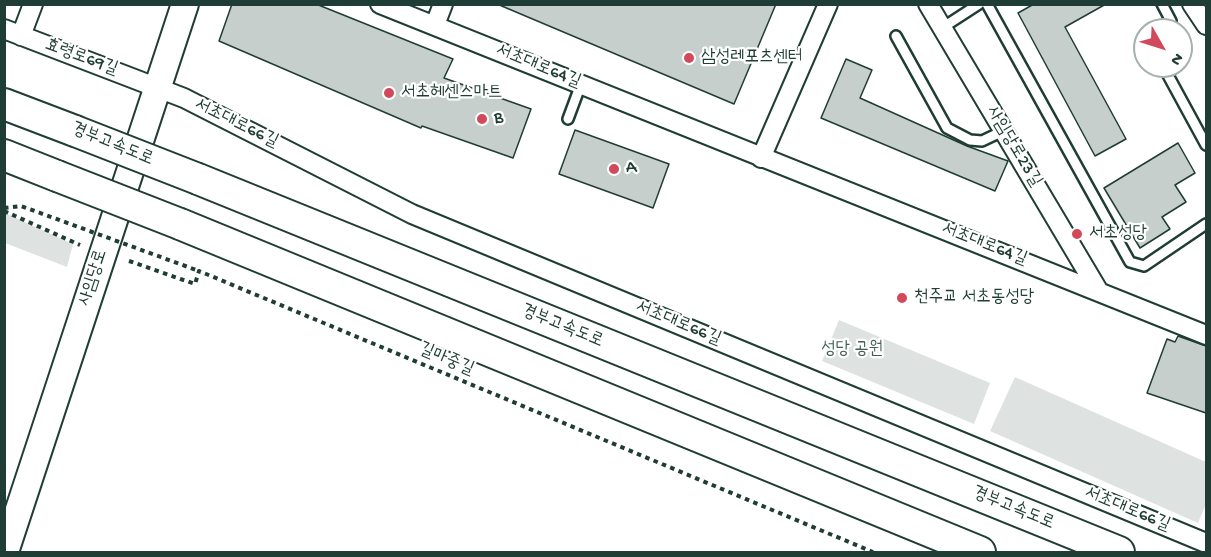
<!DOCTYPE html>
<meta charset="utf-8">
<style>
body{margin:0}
#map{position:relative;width:1211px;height:557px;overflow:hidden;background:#fff;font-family:"Gochi Hand",sans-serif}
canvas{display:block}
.frame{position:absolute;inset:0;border:6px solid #1f3d34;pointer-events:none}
.north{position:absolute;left:1133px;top:18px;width:60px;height:60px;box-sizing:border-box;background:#fff;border:2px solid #a5b1ae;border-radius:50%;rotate:129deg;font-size:16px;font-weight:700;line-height:24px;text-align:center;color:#1f3d34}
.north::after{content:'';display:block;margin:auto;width:21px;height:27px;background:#d1495b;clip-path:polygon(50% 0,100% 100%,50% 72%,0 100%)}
</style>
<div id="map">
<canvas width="1211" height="557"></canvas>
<div class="frame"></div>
<div class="north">N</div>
</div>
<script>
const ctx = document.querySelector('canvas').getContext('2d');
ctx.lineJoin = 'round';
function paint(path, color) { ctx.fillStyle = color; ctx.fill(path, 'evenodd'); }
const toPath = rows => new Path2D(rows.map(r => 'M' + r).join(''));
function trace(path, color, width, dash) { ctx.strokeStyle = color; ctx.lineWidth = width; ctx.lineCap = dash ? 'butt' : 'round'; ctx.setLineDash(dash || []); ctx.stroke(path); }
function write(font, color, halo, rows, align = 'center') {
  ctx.font = font + ' "Gochi Hand","Poor Story",sans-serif'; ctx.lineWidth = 4.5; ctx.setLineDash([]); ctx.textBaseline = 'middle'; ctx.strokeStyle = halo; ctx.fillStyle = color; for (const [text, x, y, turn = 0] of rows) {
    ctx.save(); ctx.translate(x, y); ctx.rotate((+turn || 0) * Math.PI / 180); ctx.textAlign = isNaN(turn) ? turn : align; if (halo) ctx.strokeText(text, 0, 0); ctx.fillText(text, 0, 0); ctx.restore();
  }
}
paint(toPath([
 [5,213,73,244,67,267,5,243],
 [839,320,990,383,974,424,822,361],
 [1015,377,1206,462,1206,504,1198,523,990,431]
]), '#dee3e2');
const building = toPath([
 [232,4,316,4,453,59,444,78,531,109,513,158,422,126,421,128,219,41,232,4],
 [497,4,776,4,734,104,497,4],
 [1034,4,1106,4,1065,27,1126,139,1095,156,1018,13,1034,4],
 [846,59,872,70,860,98,967,146,1008,161,995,191,821,118,846,59],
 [575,130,669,164,653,208,559,174,575,130],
 [1178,143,1195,173,1175,185,1186,202,1162,217,1170,229,1140,248,1104,188,1178,143],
 [1178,336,1206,346,1206,413,1147,393,1167,339,1175,342,1178,336]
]);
paint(building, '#c7cfcc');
trace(building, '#1f3d34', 1.5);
const service = toPath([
 [987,4,1130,262,1144,266,1206,224],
 [1162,4,1171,21,1165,30],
 [942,28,979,4],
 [896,36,947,128,970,140,982,141,1003,131],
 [1163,66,1206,145],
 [568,119,581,84]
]);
const minor = toPath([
 [380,4,1206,335],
 [928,4,1098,290],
 [1192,4,1206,25],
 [435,25,443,4],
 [4,29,184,98,412,214,1206,543],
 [21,36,33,4],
 [761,158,828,4]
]);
const secondary = toPath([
 [5,552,185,4]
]);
const trunk = toPath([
 [4,104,75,131],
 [4,155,57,176],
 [198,179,1119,552],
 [180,224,980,552]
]);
trace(service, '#1f3d34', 14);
trace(minor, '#1f3d34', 22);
trace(secondary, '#1f3d34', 30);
trace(trunk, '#1f3d34', 34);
trace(toPath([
 [4,211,80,245],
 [129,261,195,284,199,271,873,552]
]), '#1f3d34', 4, [4.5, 4.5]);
trace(service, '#fff', 9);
trace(minor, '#fff', 18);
trace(secondary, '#fff', 26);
trace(trunk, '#fff', 30);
const trunkBridge = toPath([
 [75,131,198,179],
 [57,176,180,224]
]);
trace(trunkBridge, '#1f3d34', 34, []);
trace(toPath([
 [4,208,21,206,199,271]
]), '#1f3d34', 4, [4.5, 4.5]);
trace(trunkBridge, '#fff', 30);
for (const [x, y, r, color] of [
 [689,58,6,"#d1495b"],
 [389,93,6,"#d1495b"],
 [482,119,6,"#d1495b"],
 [614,169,6,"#d1495b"],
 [1077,234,6,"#d1495b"],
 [902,298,6,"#d1495b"]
]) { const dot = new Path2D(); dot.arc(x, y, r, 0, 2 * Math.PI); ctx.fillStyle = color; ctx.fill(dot); trace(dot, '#fff', 2); }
write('18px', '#1f3d34', '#fff', [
 ["효령로69길",81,58,20],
 ["서초대로64길",538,67,22],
 ["서초대로66길",236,124,26],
 ["경부고속도로",112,145,22],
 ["사임당로23길",1013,147,59],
 ["서초대로64길",984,245,21],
 ["사임당로",94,278,-72],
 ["서초대로66길",678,324,22],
 ["경부고속도로",562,327,22],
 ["길마중길",446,360,23],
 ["경부고속도로",1013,509,22],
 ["서초대로66길",1127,510,22]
]);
write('18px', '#1f3d34', '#fff', [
 ["삼성레포츠센터",701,58],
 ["서초헤센스마트",401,93],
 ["B",494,119],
 ["A",626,169],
 ["서초성당",1089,234],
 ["천주교 서초동성당",914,298]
], 'left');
write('18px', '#455e57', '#fff', [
 ["성당 공원",852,350]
]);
</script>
